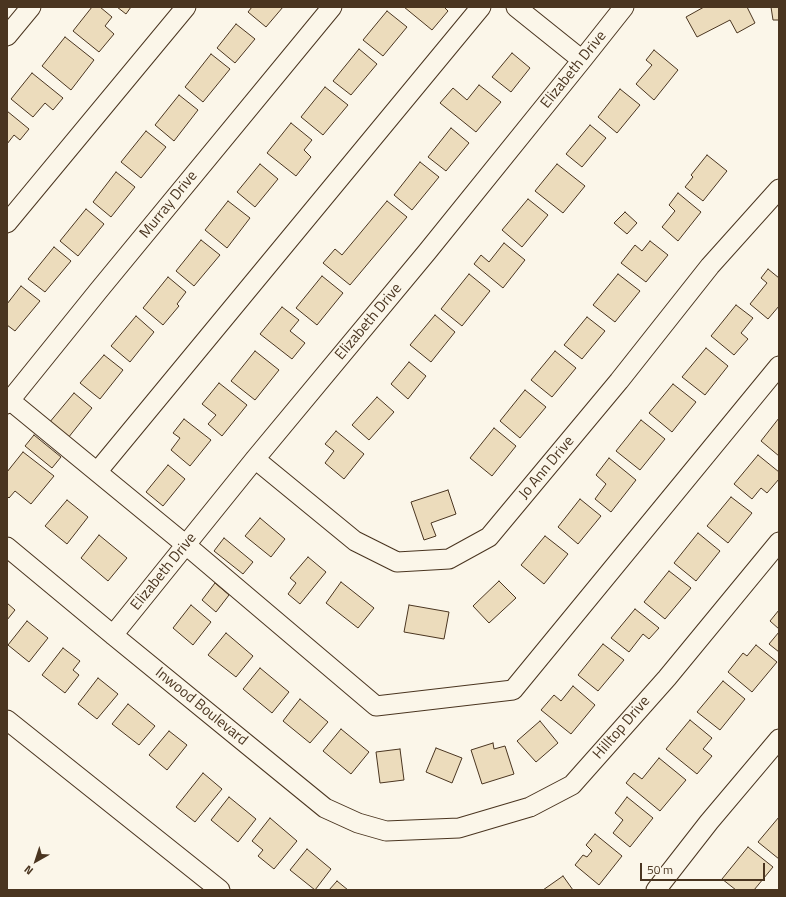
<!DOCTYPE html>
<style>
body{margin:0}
#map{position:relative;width:786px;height:897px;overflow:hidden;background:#fbf6e9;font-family:"Titillium Web",sans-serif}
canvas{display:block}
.frame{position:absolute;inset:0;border:8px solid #4a3520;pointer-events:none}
.north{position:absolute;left:16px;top:841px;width:40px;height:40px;-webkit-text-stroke:3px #fbf6e9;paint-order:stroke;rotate:219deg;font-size:11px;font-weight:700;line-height:16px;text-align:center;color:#4a3520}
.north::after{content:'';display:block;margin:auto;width:14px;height:18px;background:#4a3520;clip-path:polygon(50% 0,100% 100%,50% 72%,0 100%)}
.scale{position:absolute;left:640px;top:863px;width:125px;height:18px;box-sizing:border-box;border:2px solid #4a3520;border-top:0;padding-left:5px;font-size:12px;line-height:14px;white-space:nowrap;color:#4a3520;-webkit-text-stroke:3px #fbf6e9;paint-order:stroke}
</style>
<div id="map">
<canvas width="786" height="897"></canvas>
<div class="frame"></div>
<div class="north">N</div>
<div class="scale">50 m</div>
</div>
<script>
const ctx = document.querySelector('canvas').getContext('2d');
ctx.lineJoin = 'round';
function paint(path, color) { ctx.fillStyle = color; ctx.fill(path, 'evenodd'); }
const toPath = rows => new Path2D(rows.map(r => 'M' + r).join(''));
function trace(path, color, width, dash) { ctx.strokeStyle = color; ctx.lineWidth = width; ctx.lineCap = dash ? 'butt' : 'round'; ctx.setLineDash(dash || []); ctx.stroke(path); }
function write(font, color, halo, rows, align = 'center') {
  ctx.font = font + ' "Titillium Web",sans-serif'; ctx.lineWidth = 3; ctx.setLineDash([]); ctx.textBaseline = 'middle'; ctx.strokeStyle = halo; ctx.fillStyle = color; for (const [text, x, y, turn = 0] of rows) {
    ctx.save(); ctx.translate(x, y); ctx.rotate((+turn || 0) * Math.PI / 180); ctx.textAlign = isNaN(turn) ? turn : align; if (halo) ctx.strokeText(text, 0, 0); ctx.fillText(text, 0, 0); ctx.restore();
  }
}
const building = toPath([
 [92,7,100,7,112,17,105,26,114,34,99,52,73,31,92,7],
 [117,7,131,7,126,14,117,7],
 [252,7,283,7,266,27,248,12,252,7],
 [404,7,444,7,448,11,432,30,404,7],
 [704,7,747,7,755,23,737,33,730,20,697,37,686,17,704,7],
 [771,7,779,7,779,20,773,20,771,7],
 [387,11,407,27,383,56,363,40,387,11],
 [236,24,255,39,235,63,217,48,236,24],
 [65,37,94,60,71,90,42,66,65,37],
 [359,49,377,64,351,95,333,81,359,49],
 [654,50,678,70,654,100,636,84,652,65,646,60,654,50],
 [512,53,530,68,511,92,492,77,512,53],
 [211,54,230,69,203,102,185,87,211,54],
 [32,73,63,98,53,110,45,103,33,117,11,99,32,73],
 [479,85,501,102,476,132,440,103,453,88,467,100,479,85],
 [325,87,348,105,323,135,301,117,325,87],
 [620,89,640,105,617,133,598,117,620,89],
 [179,95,198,110,174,141,155,125,179,95],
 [7,111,29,129,20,140,14,135,7,144,7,111],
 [291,123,312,140,304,150,311,157,296,176,267,153,291,123],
 [590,125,606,138,582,167,566,154,590,125],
 [451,128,469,143,446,171,428,157,451,128],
 [146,131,166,147,141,178,121,162,146,131],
 [707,155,727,171,703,201,685,187,693,177,691,175,707,155],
 [420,162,439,177,412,210,394,195,420,162],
 [260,164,278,179,255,207,237,192,260,164],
 [557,164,585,186,563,213,535,191,557,164],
 [116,172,135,187,111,217,93,202,116,172],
 [678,193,701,212,678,241,662,227,675,211,669,205,678,193],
 [528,199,548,215,522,247,502,230,528,199],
 [228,201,250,218,227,248,205,230,228,201],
 [387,201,407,217,350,285,323,263,335,249,342,255,387,201],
 [86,209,104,224,78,256,60,241,86,209],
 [625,212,637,223,627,234,614,223,625,212],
 [201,240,220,255,194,286,176,271,201,240],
 [650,241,668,255,646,282,621,263,635,245,642,251,650,241],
 [504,243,525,260,503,288,474,264,481,255,489,262,504,243],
 [54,247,71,261,45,292,28,279,54,247],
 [768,269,779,278,779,306,768,319,750,304,767,283,761,278,768,269],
 [469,274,490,291,462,326,441,309,469,274],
 [618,274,640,291,615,322,593,305,618,274],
 [322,276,343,293,317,325,296,308,322,276],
 [168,277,186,292,177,304,179,306,163,325,143,308,168,277],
 [21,286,40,301,15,331,7,325,7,304,21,286],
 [736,305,753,318,741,333,748,339,734,355,711,336,736,305],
 [282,307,299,320,290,331,305,343,292,359,260,334,282,307],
 [435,315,455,332,431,362,410,345,435,315],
 [136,316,154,332,130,362,111,346,136,316],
 [587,317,605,331,582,359,564,345,587,317],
 [706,348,728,366,705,395,682,377,706,348],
 [255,351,279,370,255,400,231,381,255,351],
 [555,351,576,368,552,397,531,380,555,351],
 [104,355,123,370,100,399,80,383,104,355],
 [409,362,426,376,408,399,391,384,409,362],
 [219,383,247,405,222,436,208,424,216,415,202,404,219,383],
 [673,384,696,402,672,432,649,413,673,384],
 [525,390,546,407,520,438,500,421,525,390],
 [74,393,92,408,68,438,49,423,74,393],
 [377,397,394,412,369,440,352,425,377,397],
 [779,418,779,456,761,441,779,418],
 [184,419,211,440,190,466,171,450,180,438,173,433,184,419],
 [641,420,665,439,640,470,616,451,641,420],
 [494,428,516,446,492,476,470,458,494,428],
 [336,431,364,454,344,479,325,463,334,451,325,444,336,431],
 [34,435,61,457,52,468,25,446,34,435],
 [23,452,54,476,31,504,15,491,9,498,7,496,7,472,23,452],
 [758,455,779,472,779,479,767,493,761,488,752,499,734,484,758,455],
 [609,458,636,480,611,512,595,499,606,484,596,475,609,458],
 [168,465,185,479,163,506,146,492,168,465],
 [448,490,456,514,431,523,436,536,424,540,411,502,448,490],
 [731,497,752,513,728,543,707,526,731,497],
 [580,499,601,516,578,544,558,527,580,499],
 [67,500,88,517,67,544,45,526,67,500],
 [260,518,285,539,271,557,245,536,260,518],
 [698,533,720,551,696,581,674,563,698,533],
 [99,535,127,558,108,581,81,558,99,535],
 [545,536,568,554,544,584,521,565,545,536],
 [224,538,253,562,243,574,214,551,224,538],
 [308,557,326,572,300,604,288,594,296,583,290,578,308,557],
 [669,571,691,588,665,619,644,602,669,571],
 [499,581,516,598,489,623,473,606,499,581],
 [341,582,374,608,358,628,326,603,341,582],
 [215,583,229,595,216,612,202,600,215,583],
 [7,603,15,610,7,620,7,603],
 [191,605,211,622,193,645,173,628,191,605],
 [409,605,449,612,444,639,404,632,409,605],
 [635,609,659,628,649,639,643,634,629,652,611,638,635,609],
 [779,610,779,629,770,621,779,610],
 [27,621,48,638,29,662,8,645,27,621],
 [779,632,779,652,769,644,779,632],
 [226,633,253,656,236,677,208,655,226,633],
 [603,644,624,660,598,691,578,675,603,644],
 [756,645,777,662,752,692,728,672,743,653,747,656,756,645],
 [63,648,80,661,73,670,79,675,65,693,42,675,63,648],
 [260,668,289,692,272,713,243,689,260,668],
 [98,678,118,694,97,719,78,704,98,678],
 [723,681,745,699,720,730,697,712,723,681],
 [573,686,595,705,571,734,541,710,554,695,561,701,573,686],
 [300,699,328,722,310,743,283,721,300,699],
 [128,704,155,726,139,745,112,724,128,704],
 [690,720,712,738,703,749,712,756,697,774,666,749,690,720],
 [540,721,558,743,536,762,517,741,540,721],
 [341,729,369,752,351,774,323,751,341,729],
 [169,731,187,745,167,770,149,755,169,731],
 [493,743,494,749,505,746,514,774,482,784,471,750,493,743],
 [436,748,462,758,452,783,426,772,436,748],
 [400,749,404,780,380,783,376,752,400,749],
 [659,758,686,780,660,811,626,783,634,773,642,779,659,758],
 [203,773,222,789,195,822,176,807,203,773],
 [229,797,256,819,238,842,211,820,229,797],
 [627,797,653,818,630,847,613,833,623,820,615,813,627,797],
 [779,817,779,859,758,842,779,817],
 [270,818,297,841,274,869,258,856,263,850,252,841,270,818],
 [595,834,622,856,599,885,575,865,583,855,587,857,592,851,586,845,595,834],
 [748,847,773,867,754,890,736,890,722,879,748,847],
 [307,849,331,869,315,890,290,870,307,849],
 [563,876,573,890,543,890,563,876],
 [337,881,348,890,329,890,337,881]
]);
paint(building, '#ecdcbc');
trace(building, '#4a3520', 1);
const minor = toPath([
 [516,7,582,60],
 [7,36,31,7],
 [7,223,186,7],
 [7,398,186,545,376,706,513,690,779,366],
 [7,404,99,290,332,7],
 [255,459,355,541,397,562,449,559,489,537,619,381,710,266,779,189],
 [97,472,481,7],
 [7,547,113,635,325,808,358,823,386,831,459,828,530,807,572,785,667,678,779,542],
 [113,635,255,459,427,252,582,60,624,7],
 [7,720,220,890],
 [656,890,709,822,779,739]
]);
trace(minor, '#4a3520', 21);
trace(minor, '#fbf6e9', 19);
write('15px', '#4a3520', '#fbf6e9', [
 ["Elizabeth Drive",574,70,-51],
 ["Murray Drive",169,205,-51],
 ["Elizabeth Drive",369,322,-50],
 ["Jo Ann Drive",547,468,-50],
 ["Elizabeth Drive",164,572,-51],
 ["Inwood Boulevard",201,707,39],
 ["Hilltop Drive",622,728,-49]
]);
</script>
